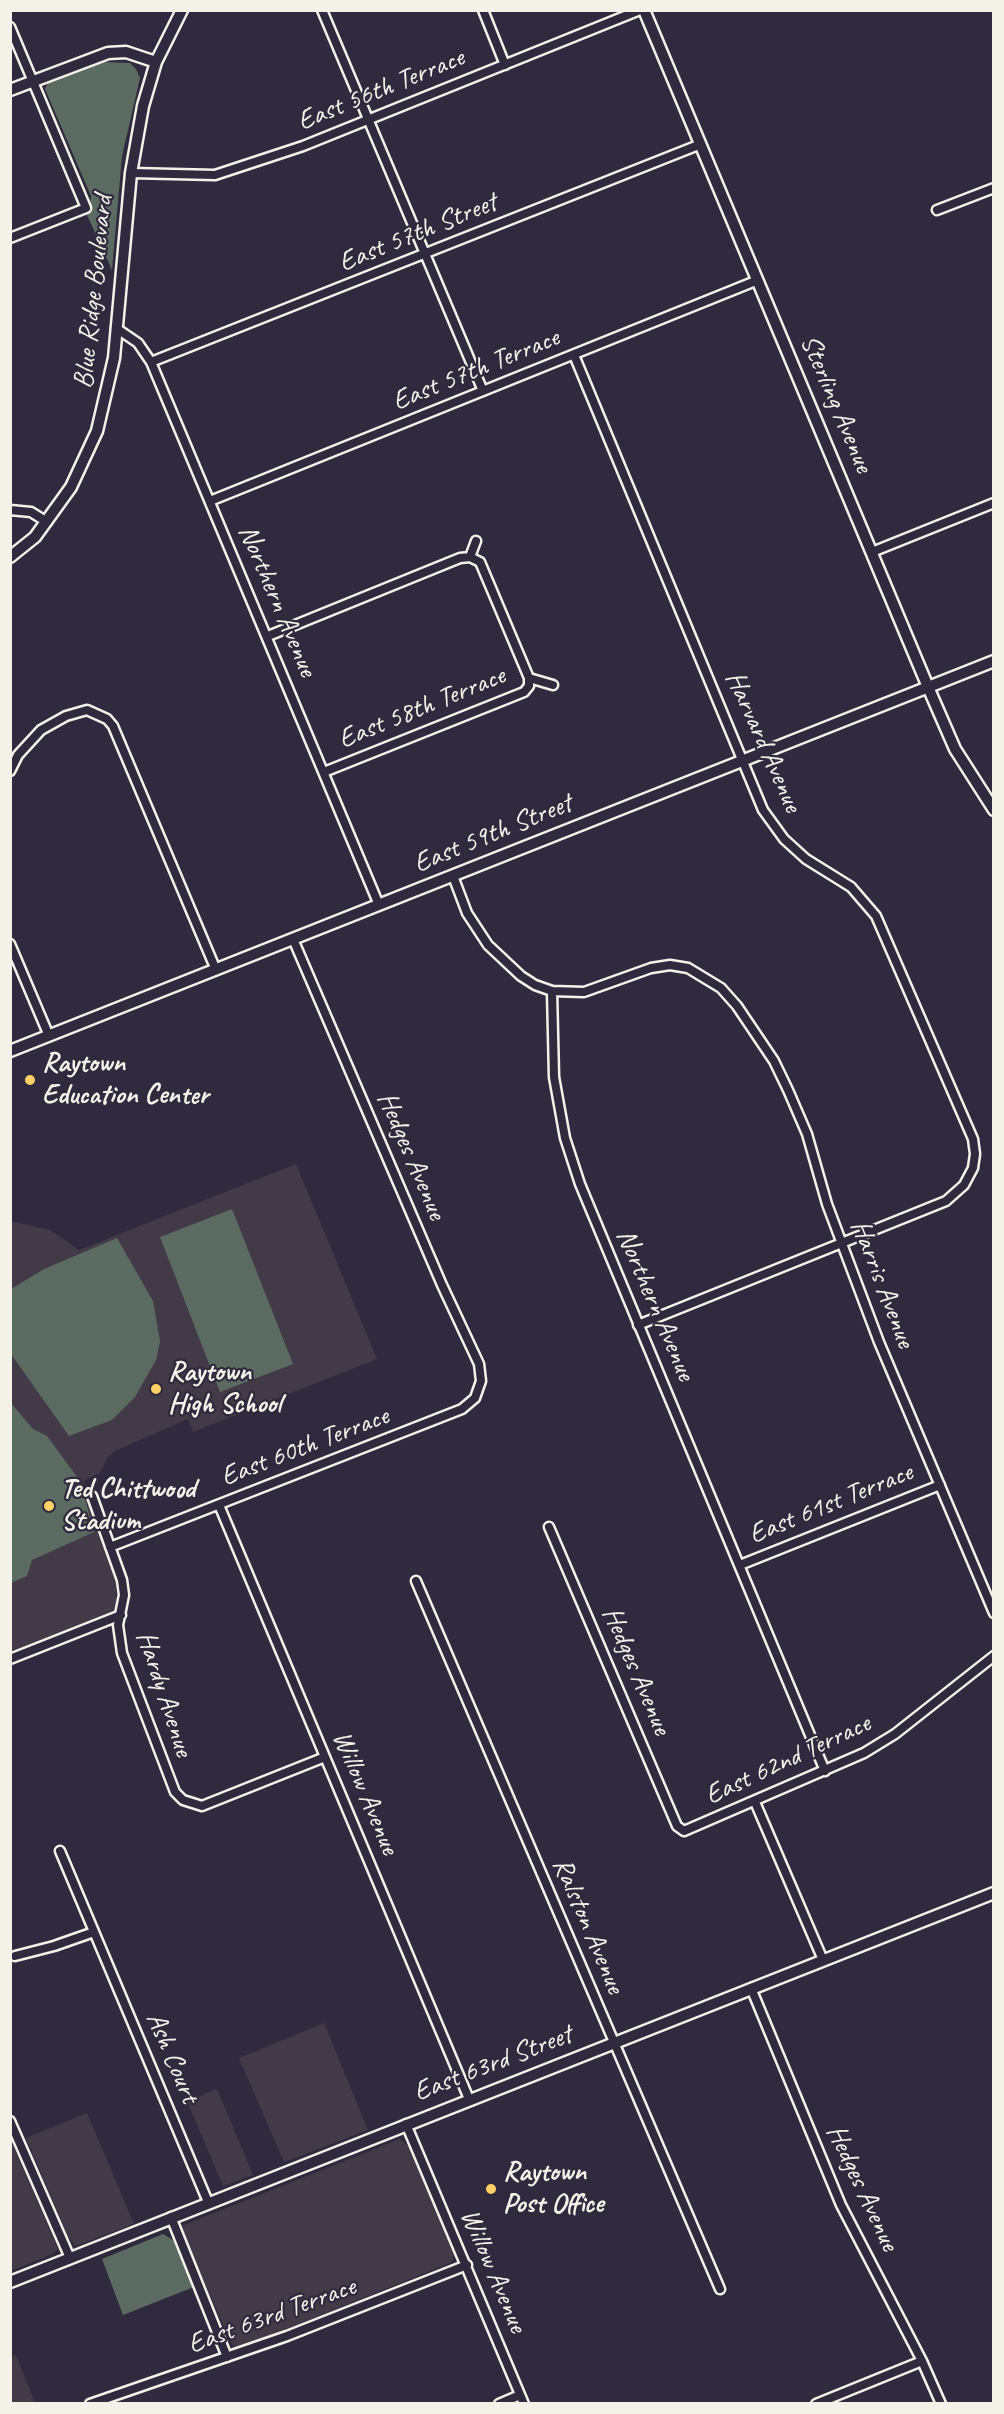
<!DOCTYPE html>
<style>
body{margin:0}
#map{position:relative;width:1004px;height:2414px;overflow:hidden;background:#2f2a3d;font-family:Caveat,sans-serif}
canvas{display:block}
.frame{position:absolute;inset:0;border:12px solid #f4f1e8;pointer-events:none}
</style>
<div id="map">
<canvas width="1004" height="2414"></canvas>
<div class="frame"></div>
</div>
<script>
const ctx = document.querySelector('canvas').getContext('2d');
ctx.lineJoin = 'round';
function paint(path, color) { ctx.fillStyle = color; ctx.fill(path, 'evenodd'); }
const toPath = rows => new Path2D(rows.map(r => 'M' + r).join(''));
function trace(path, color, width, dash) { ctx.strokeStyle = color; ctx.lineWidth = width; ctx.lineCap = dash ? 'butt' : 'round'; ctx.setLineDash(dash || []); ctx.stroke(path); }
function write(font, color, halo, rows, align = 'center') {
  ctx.font = font + ' Caveat,sans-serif'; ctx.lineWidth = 4.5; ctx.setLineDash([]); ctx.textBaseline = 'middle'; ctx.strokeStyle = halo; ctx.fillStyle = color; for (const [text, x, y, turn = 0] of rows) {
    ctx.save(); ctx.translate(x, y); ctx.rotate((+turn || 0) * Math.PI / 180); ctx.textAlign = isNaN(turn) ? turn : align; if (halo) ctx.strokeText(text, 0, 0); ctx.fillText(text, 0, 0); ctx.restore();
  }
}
paint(toPath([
 [296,1164,377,1359,193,1432,188,1419,117,1450,107,1458,101,1472,83,1481,116,1580,116,1611,11,1653,10,1221,50,1230,79,1250],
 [324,2023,368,2130,284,2162,239,2058],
 [217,2089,253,2175,223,2186,187,2101],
 [87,2113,134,2224,76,2246,68,2237,26,2138],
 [10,2138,58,2249,52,2254,11,2271],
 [400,2139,408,2146,454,2253,452,2262,240,2348,232,2345,186,2240,182,2226],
 [16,2355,35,2403,11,2403,11,2357]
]), '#433a47');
paint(toPath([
 [106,62,130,63,136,69,140,78,122,156,112,270,87,215,90,208,91,196,45,89,49,80],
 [232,1209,293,1364,220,1392,160,1237],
 [117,1238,153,1301,160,1341,156,1360,135,1397,112,1420,69,1436,11,1354,11,1289,44,1269],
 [11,1403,33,1429,47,1436,80,1481,94,1532,32,1560,27,1576,11,1583],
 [163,2234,173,2240,194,2287,123,2315,102,2259]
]), '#5c6b62');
const minor = toPath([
 [322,10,483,391],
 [483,10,505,65],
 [10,27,86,208,10,238],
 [131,173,215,175,303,146,640,10],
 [937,210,994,188],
 [116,328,138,343,151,362,379,905],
 [574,355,763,810,784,839,806,859,851,887,876,916,973,1139,975,1154,973,1168,964,1185,946,1201,638,1325],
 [151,362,701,144],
 [210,501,758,280],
 [10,510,31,512,47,522],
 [872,552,994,503],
 [470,557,480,562,529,678,553,685],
 [470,557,476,541],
 [268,636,460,558,470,557],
 [10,771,18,755,41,730,66,716,87,710,107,719,113,726,216,970],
 [324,772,524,692,529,686,529,678],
 [453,876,467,913,488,945,521,976,535,985,552,991,584,992,651,968,670,965,688,968,721,988,737,1006,774,1061,788,1090,807,1134,827,1204,879,1342,994,1613],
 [10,944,49,1036],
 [552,991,554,1077,565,1138,580,1184,825,1771],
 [92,1496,122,1580,124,1595,118,1625,122,1653,175,1792,183,1800,202,1806,325,1757],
 [219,1505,469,2099],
 [549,1527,677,1826,684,1831,864,1753,895,1734,994,1656],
 [110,1547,462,1409,475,1398,481,1381,479,1364,442,1285,293,939],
 [740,1565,940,1485],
 [416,1581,720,2289],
 [10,1659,121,1615],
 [755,1802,823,1960],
 [60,1851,208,2202],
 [15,1956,54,1946,94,1932],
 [751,1988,841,2205,922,2361,941,2404],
 [10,2121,70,2258],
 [406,2124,524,2404],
 [171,2217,227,2357],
 [90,2404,287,2336,467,2265],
 [499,2404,520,2395],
 [816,2404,922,2361]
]);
const tertiary = toPath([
 [644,10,928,687,955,749,994,810],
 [10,90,108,53,126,52,156,62],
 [10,557,35,537,71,487,97,431,114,358,131,173,143,106,156,62,182,10],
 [10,1051,994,661],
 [10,2282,994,1893]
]);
trace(minor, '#f4f1e8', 13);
trace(tertiary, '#f4f1e8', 15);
trace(minor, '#2f2a3d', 8);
trace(tertiary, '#2f2a3d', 10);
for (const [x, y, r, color] of [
 [30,1080,6,"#ffd166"],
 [156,1389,6,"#ffd166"],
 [49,1506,6,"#ffd166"],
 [491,2189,6,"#ffd166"]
]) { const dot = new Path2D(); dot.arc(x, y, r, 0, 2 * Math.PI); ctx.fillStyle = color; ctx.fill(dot); trace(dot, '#2f2a3d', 2); }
write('28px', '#f4f1e8', '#2f2a3d', [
 ["East 56th Terrace",381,90,-22],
 ["East 57th Street",418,233,-22],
 ["Blue Ridge Boulevard",94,292,-84],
 ["East 57th Terrace",476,370,-22],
 ["Sterling Avenue",836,404,67],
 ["Northern Avenue",277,601,67],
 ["East 58th Terrace",422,708,-22],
 ["Harvard Avenue",763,742,66],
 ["East 59th Street",493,834,-22],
 ["Hedges Avenue",411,1156,67],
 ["Harris Avenue",882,1284,69],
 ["Northern Avenue",655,1305,67],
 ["East 60th Terrace",305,1447,-21],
 ["East 61st Terrace",831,1504,-22],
 ["Hedges Avenue",636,1671,67],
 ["Hardy Avenue",164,1694,72],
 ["East 62nd Terrace",788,1760,-25],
 ["Willow Avenue",365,1793,67],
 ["Ralston Avenue",588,1926,67],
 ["Ash Court",172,2058,67],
 ["East 63rd Street",493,2064,-21],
 ["Hedges Avenue",862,2188,65],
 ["Willow Avenue",493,2271,67],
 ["East 63rd Terrace",272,2316,-20]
]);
write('bold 28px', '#f4f1e8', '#2f2a3d', [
 ["Raytown",42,1064],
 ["Education Center",42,1096],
 ["Raytown",168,1373],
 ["High School",168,1405],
 ["Ted Chittwood",61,1490],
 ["Stadium",61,1522],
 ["Raytown",503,2173],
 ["Post Office",503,2205]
], 'left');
</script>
